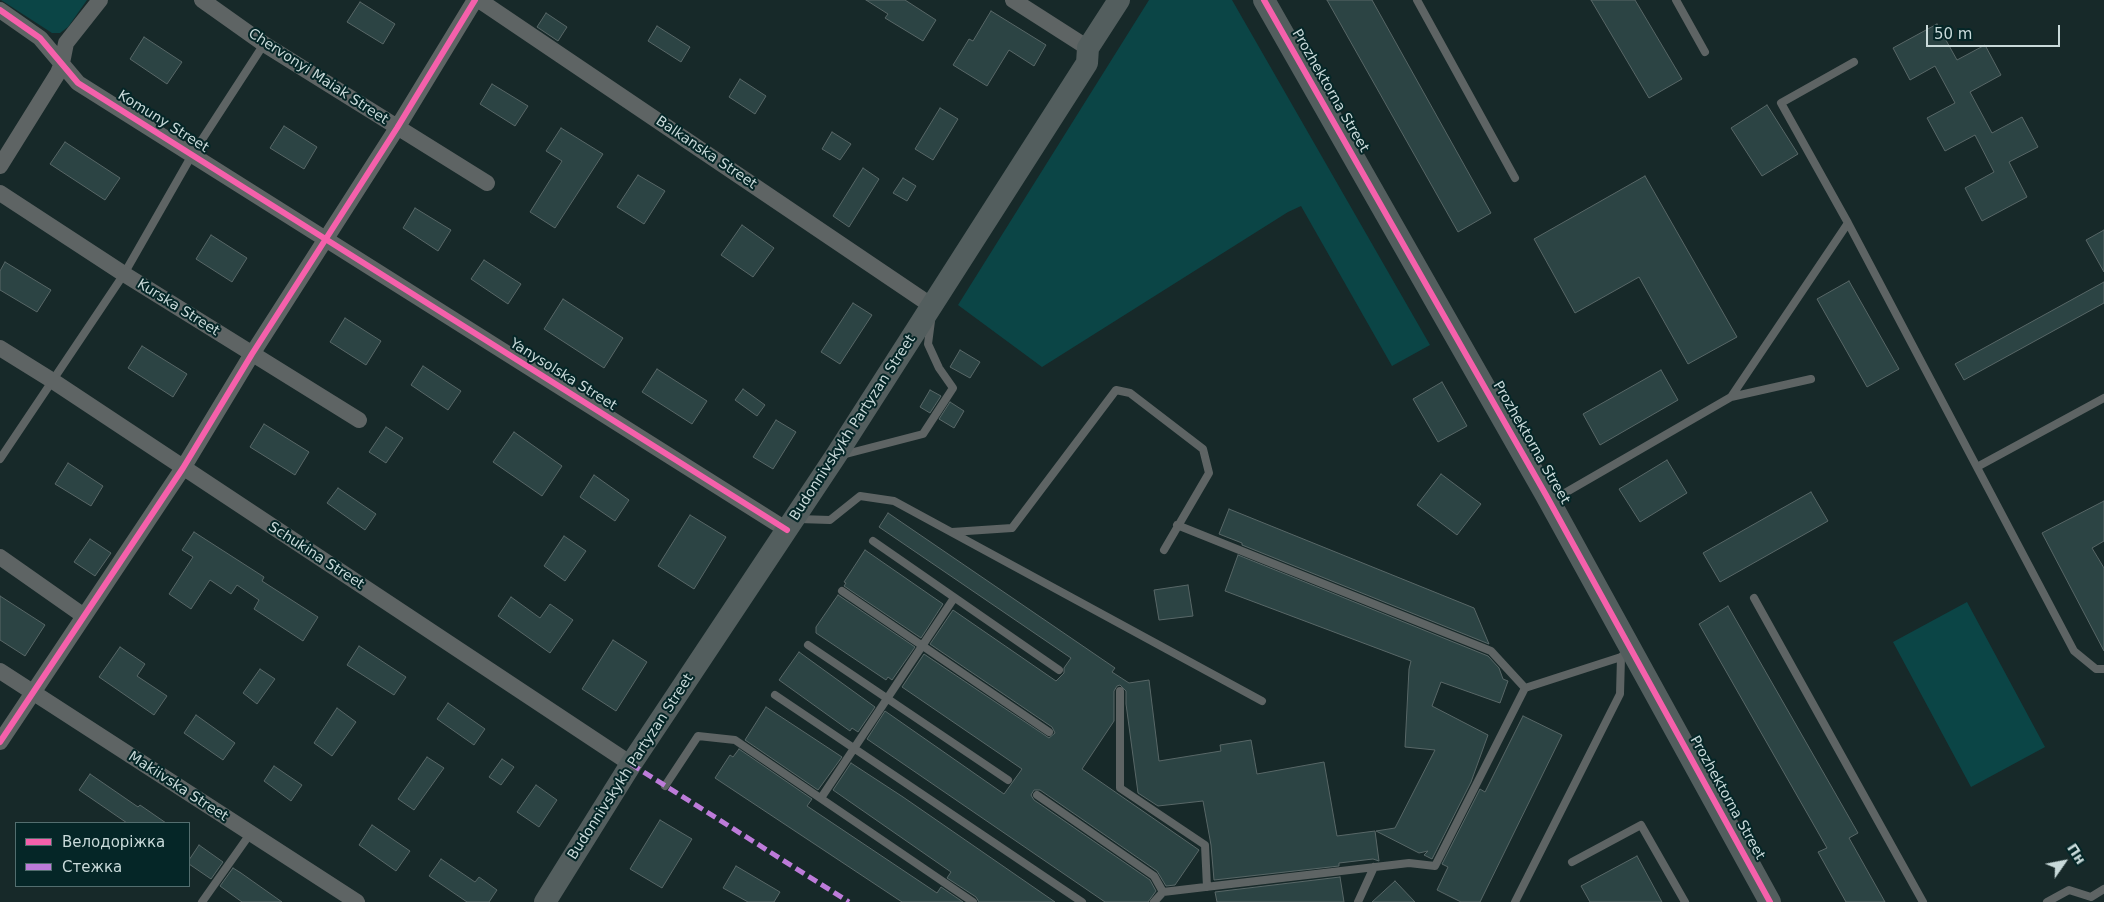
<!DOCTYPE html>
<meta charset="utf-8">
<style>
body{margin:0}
#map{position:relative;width:2104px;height:902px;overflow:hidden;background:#172929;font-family:"DejaVu Sans",sans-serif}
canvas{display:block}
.legend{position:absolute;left:15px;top:822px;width:175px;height:65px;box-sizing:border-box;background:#052627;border:1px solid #536e6f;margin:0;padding:6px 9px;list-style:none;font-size:15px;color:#c9dada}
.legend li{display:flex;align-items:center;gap:10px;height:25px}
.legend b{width:25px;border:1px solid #536e6f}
.north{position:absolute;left:2039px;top:837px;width:50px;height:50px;-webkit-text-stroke:4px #052627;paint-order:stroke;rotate:57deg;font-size:14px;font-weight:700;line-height:20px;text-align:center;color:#c9dada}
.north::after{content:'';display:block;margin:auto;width:18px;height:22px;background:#c9dada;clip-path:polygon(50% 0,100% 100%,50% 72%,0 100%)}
.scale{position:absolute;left:1926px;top:25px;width:134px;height:22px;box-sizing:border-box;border:2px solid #c9dada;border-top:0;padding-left:6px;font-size:15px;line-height:18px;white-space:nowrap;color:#c9dada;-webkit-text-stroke:4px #052627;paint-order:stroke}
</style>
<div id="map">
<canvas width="2104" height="902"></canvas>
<ul class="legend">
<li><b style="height:6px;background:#f560ab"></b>Велодоріжка</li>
<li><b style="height:6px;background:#bd7bd9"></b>Стежка</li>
</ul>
<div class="north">Пн</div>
<div class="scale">50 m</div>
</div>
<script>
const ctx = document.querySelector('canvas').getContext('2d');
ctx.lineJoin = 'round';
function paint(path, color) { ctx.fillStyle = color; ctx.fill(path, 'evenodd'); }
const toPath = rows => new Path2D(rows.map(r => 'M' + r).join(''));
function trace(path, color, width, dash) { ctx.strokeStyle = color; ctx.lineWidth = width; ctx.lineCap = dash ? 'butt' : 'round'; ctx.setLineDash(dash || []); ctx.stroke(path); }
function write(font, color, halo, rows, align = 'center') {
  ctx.font = font + ' "DejaVu Sans",sans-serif'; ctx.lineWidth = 4; ctx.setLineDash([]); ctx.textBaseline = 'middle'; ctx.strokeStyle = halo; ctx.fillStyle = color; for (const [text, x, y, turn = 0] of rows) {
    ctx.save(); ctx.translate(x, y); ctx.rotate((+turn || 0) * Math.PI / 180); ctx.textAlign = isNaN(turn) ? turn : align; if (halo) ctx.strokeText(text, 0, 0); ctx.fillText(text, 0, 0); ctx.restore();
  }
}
paint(toPath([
 [1,0,87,0,68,27,60,33,52,33],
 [1149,0,1232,0,1430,345,1392,366,1301,206,1288,212,1042,367,958,305],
 [1967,602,2045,747,1971,787,1893,642]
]), '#0b4546');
const building = toPath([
 [866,0,905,0,936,20,923,41,885,18,888,14,866,0],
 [1327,0,1372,0,1491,213,1458,232,1327,0],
 [1591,0,1635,0,1682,79,1649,98,1591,0],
 [360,2,395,24,383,44,347,22,360,2],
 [991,11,1046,45,1034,66,1009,50,987,86,953,65,969,39,973,41,991,11],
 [546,13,567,27,558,41,537,27,546,13],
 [1937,24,1957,60,1985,45,2001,75,1970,92,1992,133,2022,117,2038,147,2009,162,2027,197,1982,221,1965,188,1994,172,1975,135,1945,151,1927,118,1955,103,1935,66,1910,80,1893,48,1937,24],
 [657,26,690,47,681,62,648,41,657,26],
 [144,37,182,62,167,84,130,59,144,37],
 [740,79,766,96,755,114,729,97,740,79],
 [492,84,528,106,515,126,480,104,492,84],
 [1767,105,1798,154,1762,176,1731,128,1767,105],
 [940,108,958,119,933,160,915,149,940,108],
 [284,126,317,147,304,169,270,148,284,126],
 [561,128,603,154,555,228,530,212,562,161,546,151,561,128],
 [832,132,851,144,840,160,822,149,832,132],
 [65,142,120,178,105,200,50,164,65,142],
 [863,168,879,179,849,227,833,216,863,168],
 [638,175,665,191,644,224,617,207,638,175],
 [1645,176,1737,337,1688,364,1639,277,1575,313,1534,239,1645,176],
 [903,178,916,186,907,201,893,193,903,178],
 [415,208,451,230,438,251,403,228,415,208],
 [742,225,774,248,753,277,721,255,742,225],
 [2104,230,2104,272,2086,240,2104,230],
 [211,235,247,258,232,282,196,259,211,235],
 [484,260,521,284,508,304,471,279,484,260],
 [5,262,51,290,37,312,0,290,0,271,5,262],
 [1849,281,1899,369,1867,387,1817,299,1849,281],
 [2104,282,2104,303,1964,380,1955,364,2104,282],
 [563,299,623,338,604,368,544,329,563,299],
 [853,303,872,315,840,364,821,352,853,303],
 [345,318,381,341,366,365,330,342,345,318],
 [142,346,187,374,173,397,128,368,142,346],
 [960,350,980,362,970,378,950,367,960,350],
 [423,366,461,391,448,410,411,385,423,366],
 [657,369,707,401,692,424,642,392,657,369],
 [1661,370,1678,400,1600,445,1583,414,1661,370],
 [1442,382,1467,426,1438,442,1413,399,1442,382],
 [743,389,765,405,757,416,735,400,743,389],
 [930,390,941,396,930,413,920,407,930,390],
 [950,402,964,411,954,428,939,419,950,402],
 [776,420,796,432,773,469,753,457,776,420],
 [264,424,309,452,295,475,250,447,264,424],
 [386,427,403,438,386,463,369,452,386,427],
 [514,432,562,466,542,496,493,462,514,432],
 [1667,460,1687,493,1640,522,1619,489,1667,460],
 [68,463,103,486,91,506,55,484,68,463],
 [1441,474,1481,504,1457,535,1417,505,1441,474],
 [594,475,629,500,615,521,580,497,594,475],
 [338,488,376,514,365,530,327,503,338,488],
 [1811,492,1828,521,1720,582,1703,553,1811,492],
 [2104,501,2104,541,2092,548,2104,568,2104,651,2042,533,2104,501],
 [1229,509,1474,608,1489,644,1242,545,1242,543,1219,534,1229,509],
 [888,513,1115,668,1112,672,1129,683,1149,680,1159,761,1221,751,1220,745,1251,740,1257,774,1324,762,1337,836,1375,831,1379,861,1373,859,1339,863,1339,866,1214,880,1211,845,1203,801,1158,806,1138,793,1126,704,1126,691,1120,685,1117,686,1114,691,1114,721,1082,769,1199,850,1175,885,1166,886,1157,871,1040,790,1034,790,1031,795,1034,800,1150,880,1156,891,1148,902,1105,902,867,739,885,711,1004,794,1022,769,902,687,924,654,1049,738,1055,733,1052,727,930,644,953,610,1056,681,1064,673,1064,668,1071,658,879,527,888,513],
 [690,515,726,537,694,589,658,566,690,515],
 [194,532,264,577,262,581,318,617,303,641,254,609,259,600,237,585,231,594,210,580,191,609,169,594,193,557,182,550,194,532],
 [564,536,586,551,565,581,544,566,564,536],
 [90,539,111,553,95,576,74,562,90,539],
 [865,550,943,604,921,638,844,586,846,583,844,582,865,550],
 [1238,555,1488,656,1499,668,1503,679,1508,681,1500,703,1441,682,1432,706,1488,735,1471,782,1432,859,1424,855,1428,851,1419,853,1376,831,1395,828,1435,750,1405,747,1409,669,1411,661,1225,591,1238,555],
 [1188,585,1193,616,1159,620,1154,590,1188,585],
 [838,595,915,647,892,680,888,677,886,680,816,633,816,627,838,595],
 [0,596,45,625,25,656,0,640,0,596],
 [511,597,540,618,550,604,573,620,550,653,498,616,511,597],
 [1728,606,1858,833,1849,838,1885,902,1846,902,1818,852,1827,848,1699,624,1728,606],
 [613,640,647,662,616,711,582,689,613,640],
 [359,646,406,677,394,695,347,665,359,646],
 [120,647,145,664,137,676,167,696,154,715,99,677,120,647],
 [799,652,875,707,858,732,852,728,850,731,779,680,799,652],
 [260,669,275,679,257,704,243,693,260,669],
 [448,703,485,729,474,745,437,719,448,703],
 [766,707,842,757,818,790,745,740,766,707],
 [337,708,356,722,332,756,314,743,337,708],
 [196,715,235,743,223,760,184,733,196,715],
 [1523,716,1562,735,1480,902,1461,902,1437,890,1448,867,1442,864,1480,789,1485,792,1523,716],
 [739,749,812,799,807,806,937,893,941,887,963,902,902,902,715,778,730,755,733,757,739,749],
 [427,757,444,768,414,810,398,799,427,757],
 [502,759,514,767,501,785,489,777,502,759],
 [851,763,903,797,1055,902,979,902,976,897,947,878,951,872,833,790,851,763],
 [274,766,302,785,291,801,264,781,274,766],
 [90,774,138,807,140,805,166,823,127,823,79,790,90,774],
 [536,785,557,800,539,827,517,812,536,785],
 [660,820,692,839,662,888,630,869,660,820],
 [372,825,410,851,396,871,359,845,372,825],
 [199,845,223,862,211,879,189,864,189,860,199,845],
 [1637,856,1662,902,1590,902,1581,886,1637,856],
 [441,859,475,882,479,877,497,890,489,902,467,902,429,876,441,859],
 [736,866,780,892,774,902,748,902,723,888,736,866],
 [233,868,241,873,282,902,242,902,220,886,233,868],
 [1340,877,1344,902,1217,902,1215,892,1340,877],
 [1395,881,1415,902,1372,902,1395,881]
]);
paint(building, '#2c4444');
trace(building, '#586767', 1);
trace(toPath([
 [1417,0,1515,178],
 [1676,0,1705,52],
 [1848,223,1781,103,1854,62],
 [1731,397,1811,379],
 [842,455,923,434,953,388,939,368,928,344,931,321],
 [0,459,124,274,192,155,264,44],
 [1977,467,2104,398],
 [1551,501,1731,397,1848,223,2074,651,2096,669,2104,669],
 [799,519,830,520,860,496,894,501,1262,701],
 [1177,525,1491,651,1525,688,1621,657,1629,649],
 [952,532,1012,528,1116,390,1130,393,1203,449,1209,473,1164,550],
 [873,541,1059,670],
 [842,591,1049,732],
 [1754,598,1923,902],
 [808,645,1008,780],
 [1120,691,1120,788,1205,845,1207,887],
 [775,695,1082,902],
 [665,786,698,736,735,740,973,902],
 [1037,795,1154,876,1163,892],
 [821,798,954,598],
 [1572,862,1641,825,1685,902],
 [202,902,250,834],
 [1154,902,1163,892,1409,863,1435,866,1525,688],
 [1358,902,1374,867],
 [1515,902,1620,694,1621,657],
 [2047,902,2069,890,2091,897,2104,889]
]), '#5e6464', 8);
trace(toPath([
 [202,0,264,44,487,183],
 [479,0,932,306],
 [1013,0,1088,48],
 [0,10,40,38,78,83,787,530],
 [0,166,58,73,62,63,66,43,100,0],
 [0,193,124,274,359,420],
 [0,348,53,381,631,764],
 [0,557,84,616],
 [0,671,357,902],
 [0,742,183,468,252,354,397,128,475,0]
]), '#5e6464', 16);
trace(toPath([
 [1264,0,1546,495,1770,902],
 [545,902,631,764,835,457,1087,63,1088,48,1119,0]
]), '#535e5e', 22);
trace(toPath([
 [631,764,849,902]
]), '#bd7bd9', 5, [10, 5]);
trace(toPath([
 [1264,0,1546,495,1770,902],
 [0,10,40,38,78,83,787,530],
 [0,742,183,468,252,354,397,128,475,0]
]), '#f560ab', 6);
write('14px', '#c9dada', '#052627', [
 ["Chervonyi Maiak Street",318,77,33],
 ["Prozhektorna Street",1330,91,60],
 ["Komuny Street",163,122,32],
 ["Balkanska Street",706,153,34],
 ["Kurska Street",178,308,32],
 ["Yanysolska Street",563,375,32],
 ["Budonnivskykh Partyzan Street",853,428,-57],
 ["Prozhektorna Street",1531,443,60],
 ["Schukina Street",316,556,33],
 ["Budonnivskykh Partyzan Street",631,767,-57],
 ["Makiivska Street",178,787,33],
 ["Prozhektorna Street",1727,798,61]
]);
</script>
